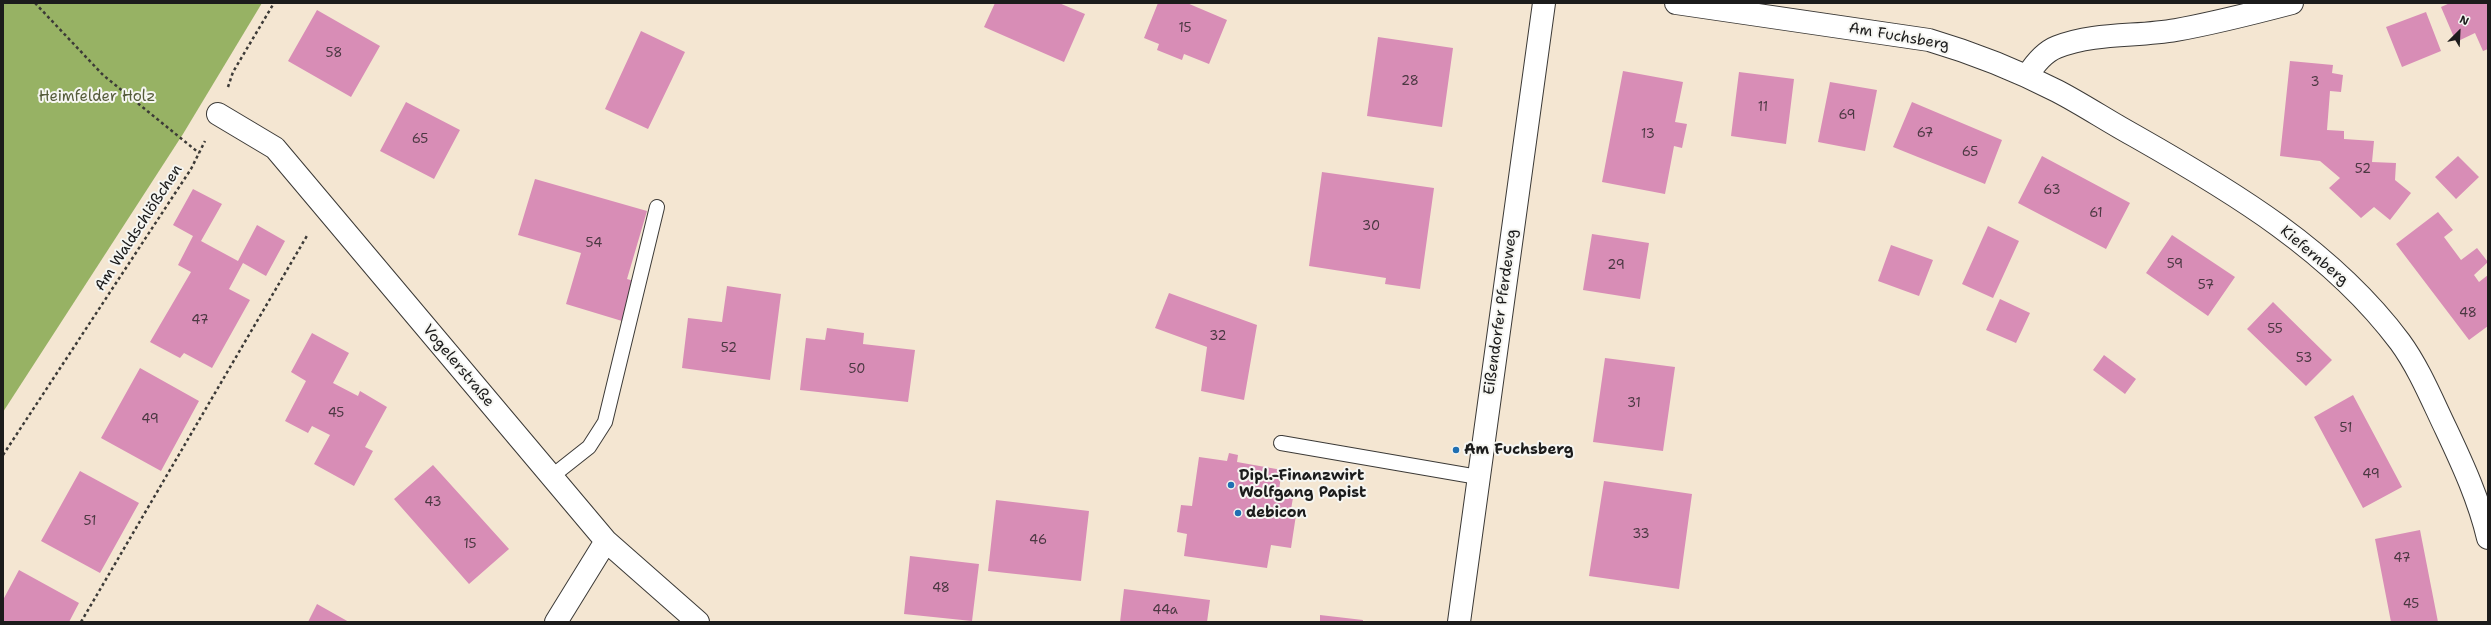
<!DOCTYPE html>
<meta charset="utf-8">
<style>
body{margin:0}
#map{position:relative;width:2491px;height:625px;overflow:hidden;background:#f4e6d2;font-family:"Shantell Sans",sans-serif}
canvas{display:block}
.frame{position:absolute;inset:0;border:4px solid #1c1c1c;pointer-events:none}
.north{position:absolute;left:2439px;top:12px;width:40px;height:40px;-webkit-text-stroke:3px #f6f6f2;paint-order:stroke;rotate:24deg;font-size:11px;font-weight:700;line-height:16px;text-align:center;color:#1c1c1c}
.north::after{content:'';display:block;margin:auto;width:14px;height:18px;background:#1c1c1c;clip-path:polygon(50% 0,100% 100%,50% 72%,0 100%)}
</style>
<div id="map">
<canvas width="2491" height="625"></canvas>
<div class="frame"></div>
<div class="north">N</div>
</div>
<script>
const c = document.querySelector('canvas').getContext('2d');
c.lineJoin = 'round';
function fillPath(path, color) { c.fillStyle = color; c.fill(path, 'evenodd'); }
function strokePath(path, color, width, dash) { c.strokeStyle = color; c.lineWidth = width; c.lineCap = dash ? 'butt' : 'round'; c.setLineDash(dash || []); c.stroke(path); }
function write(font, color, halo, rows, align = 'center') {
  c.font = font + ' "Shantell Sans",sans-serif'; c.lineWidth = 4; c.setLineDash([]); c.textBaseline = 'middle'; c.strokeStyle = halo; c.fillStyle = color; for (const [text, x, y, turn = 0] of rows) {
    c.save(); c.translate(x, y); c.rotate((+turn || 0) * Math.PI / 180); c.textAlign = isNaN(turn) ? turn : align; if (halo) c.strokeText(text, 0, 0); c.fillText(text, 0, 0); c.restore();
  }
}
const forest = new Path2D(`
 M 3,3 L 262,3 L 183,134 L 3,412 Z`);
const building = new Path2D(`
 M 995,3 L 1059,3 L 1085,14 L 1064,62 L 984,27 Z
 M 1158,3 L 1187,3 L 1227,20 L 1209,64 L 1184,54 L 1182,60 L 1157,50 L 1159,44 L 1144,38 Z
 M 2450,3 L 2488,3 L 2488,49 L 2483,51 L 2475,33 L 2456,42 L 2441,7 Z
 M 317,10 L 380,46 L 351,97 L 288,61 Z
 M 2426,12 L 2441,51 L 2402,67 L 2386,27 Z
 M 641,31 L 685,52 L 648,129 L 605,109 Z
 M 1378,37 L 1453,48 L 1442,127 L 1367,116 Z
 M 2290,61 L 2333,65 L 2332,73 L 2343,75 L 2341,92 L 2330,91 L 2327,130 L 2344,131 L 2344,139 L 2374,141 L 2372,162 L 2396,163 L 2395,180 L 2411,193 L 2390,220 L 2374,207 L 2361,218 L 2329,188 L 2340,178 L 2320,161 L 2280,156 Z
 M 1623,71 L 1683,82 L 1675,122 L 1687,124 L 1682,148 L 1674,146 L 1665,194 L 1602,182 Z
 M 1739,72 L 1794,79 L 1786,144 L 1731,136 Z
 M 1830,82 L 1877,90 L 1865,151 L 1818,142 Z
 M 406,102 L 460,130 L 434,179 L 380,151 Z
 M 1912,102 L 2002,140 L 1985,184 L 1893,147 Z
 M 2042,156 L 2130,203 L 2106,249 L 2018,203 Z
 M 2458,156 L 2479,177 L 2456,199 L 2435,177 Z
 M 1322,172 L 1434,188 L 1420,289 L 1385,284 L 1386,278 L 1309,266 Z
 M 535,179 L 647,211 L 627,279 L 634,281 L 622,321 L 566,304 L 581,253 L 518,235 Z
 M 193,189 L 222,204 L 201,241 L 238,261 L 257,225 L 285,241 L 266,276 L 243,263 L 229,289 L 250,300 L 212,368 L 184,353 L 180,358 L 150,342 L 191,272 L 178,265 L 193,236 L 173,225 Z
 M 2438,212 L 2453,230 L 2444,237 L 2461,260 L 2477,248 L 2488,262 L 2474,275 L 2479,282 L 2488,275 L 2488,326 L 2469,340 L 2396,244 Z
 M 1988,226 L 2019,241 L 1993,298 L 1962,284 Z
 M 1592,234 L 1649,243 L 1640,299 L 1583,290 Z
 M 2172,235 L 2235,277 L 2208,316 L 2146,273 Z
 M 1891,245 L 1933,260 L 1919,296 L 1878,281 Z
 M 727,286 L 781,294 L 770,380 L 682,368 L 688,318 L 722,322 Z
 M 1169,293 L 1257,325 L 1244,400 L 1201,391 L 1207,347 L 1155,328 Z
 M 2000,299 L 2030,313 L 2016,343 L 1986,330 Z
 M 2273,302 L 2332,360 L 2306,386 L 2247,329 Z
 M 827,328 L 864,333 L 863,344 L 915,350 L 908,402 L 800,390 L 806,338 L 825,340 Z
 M 312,333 L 349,353 L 333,383 L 358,396 L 360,391 L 387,407 L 365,447 L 373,451 L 354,486 L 314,464 L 330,435 L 312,426 L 308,433 L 285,421 L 306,381 L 291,372 Z
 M 2104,355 L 2136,379 L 2125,394 L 2093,370 Z
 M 1605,358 L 1675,367 L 1663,451 L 1593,442 Z
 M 140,368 L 199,401 L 161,471 L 101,438 Z
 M 2353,395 L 2402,487 L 2363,508 L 2314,417 Z
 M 1229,453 L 1238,455 L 1237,462 L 1282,470 L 1279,490 L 1294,492 L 1290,515 L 1296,515 L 1291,548 L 1271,545 L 1267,568 L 1184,556 L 1187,534 L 1177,532 L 1181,505 L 1192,506 L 1199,457 L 1227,461 Z
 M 433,465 L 509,549 L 469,584 L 394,499 Z
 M 80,471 L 139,503 L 100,573 L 41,541 Z
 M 1604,481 L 1692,494 L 1679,589 L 1589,576 Z
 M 996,500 L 1089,511 L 1081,581 L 988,571 Z
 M 2420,530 L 2438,622 L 2391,622 L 2375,539 Z
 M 910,556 L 979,564 L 972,621 L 904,614 Z
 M 19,570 L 79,603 L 69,622 L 3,622 L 3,600 Z
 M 1124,589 L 1210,600 L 1207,622 L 1120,622 Z
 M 317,604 L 349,622 L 308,622 Z
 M 1320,615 L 1363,620 L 1363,622 L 1320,622 Z`);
const path = new Path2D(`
 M 35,3 L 103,75 L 199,153
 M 228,87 L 233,72 L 274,3
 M 3,455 L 191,169 L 205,141
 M 81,622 L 308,234`);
const service = new Path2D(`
 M 1281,443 L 1478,477
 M 551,477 L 589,447 L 605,422 L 657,207`);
const minor = new Path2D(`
 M 1676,3 L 1929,40 C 1973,53 2016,70 2057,91 C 2084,105 2109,122 2135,136 C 2232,191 2332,251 2400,342 C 2419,368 2432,400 2446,429 C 2463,465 2479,500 2488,538
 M 2027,76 C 2034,65 2044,52 2057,47 C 2095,32 2137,37 2176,30 C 2215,23 2254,13 2292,3
 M 218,114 L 275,148 L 606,541 L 698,622
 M 556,622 L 606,541
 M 1459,622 L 1544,3`);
const markers = [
 [1456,450,4,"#1f6fb2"],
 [1231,485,4,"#1f6fb2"],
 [1238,513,4,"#1f6fb2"]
];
const numberNames = [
 ["15",1185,29],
 ["58",334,54],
 ["28",1410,82],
 ["3",2315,83],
 ["11",1763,108],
 ["69",1847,116],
 ["67",1925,134],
 ["13",1648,135],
 ["65",420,140],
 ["65",1970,153],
 ["52",2363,170],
 ["63",2052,191],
 ["61",2096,214],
 ["30",1371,227],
 ["54",594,244],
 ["59",2175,265],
 ["29",1616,266],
 ["57",2206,286],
 ["48",2468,314],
 ["47",200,321],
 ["55",2275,330],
 ["32",1218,337],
 ["52",729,349],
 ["53",2304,359],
 ["50",857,370],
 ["31",1634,404],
 ["45",336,414],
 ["49",150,420],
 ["51",2346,429],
 ["49",2371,475],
 ["43",433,503],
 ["51",90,522],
 ["33",1641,535],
 ["46",1038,541],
 ["15",470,545],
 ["47",2402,559],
 ["48",941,589],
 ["45",2411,605],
 ["44a",1165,611]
];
const streetNames = [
 ["Am Fuchsberg",1899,37,10],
 ["Am Waldschlößchen",139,228,-57],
 ["Kiefernberg",2314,256,40],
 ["Eißendorfer Pferdeweg",1501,312,-82],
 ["Vogelerstraße",458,366,50]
];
const parkNames = [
 ["Heimfelder Holz",97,97]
];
const poiNames = [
 ["Am Fuchsberg",1464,450],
 ["Dipl.-Finanzwirt",1239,476],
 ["Wolfgang Papist",1239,493],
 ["debicon",1246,513]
];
fillPath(forest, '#97b264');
fillPath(building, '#d88db6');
strokePath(service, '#3c3a37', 16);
strokePath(minor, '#3c3a37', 24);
strokePath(path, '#3c3a37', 2.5, [3, 3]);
strokePath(service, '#fff', 14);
strokePath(minor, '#fff', 22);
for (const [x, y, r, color] of markers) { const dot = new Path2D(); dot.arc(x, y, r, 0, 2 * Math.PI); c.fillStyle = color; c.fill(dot); strokePath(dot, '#f6f6f2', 1.5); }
write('13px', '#4b3842', null, numberNames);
write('15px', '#1c1c1c', '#f6f6f2', streetNames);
write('15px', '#555b3a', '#f6f6f2', parkNames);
write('bold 15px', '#1c1c1c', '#f6f6f2', poiNames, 'left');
</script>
